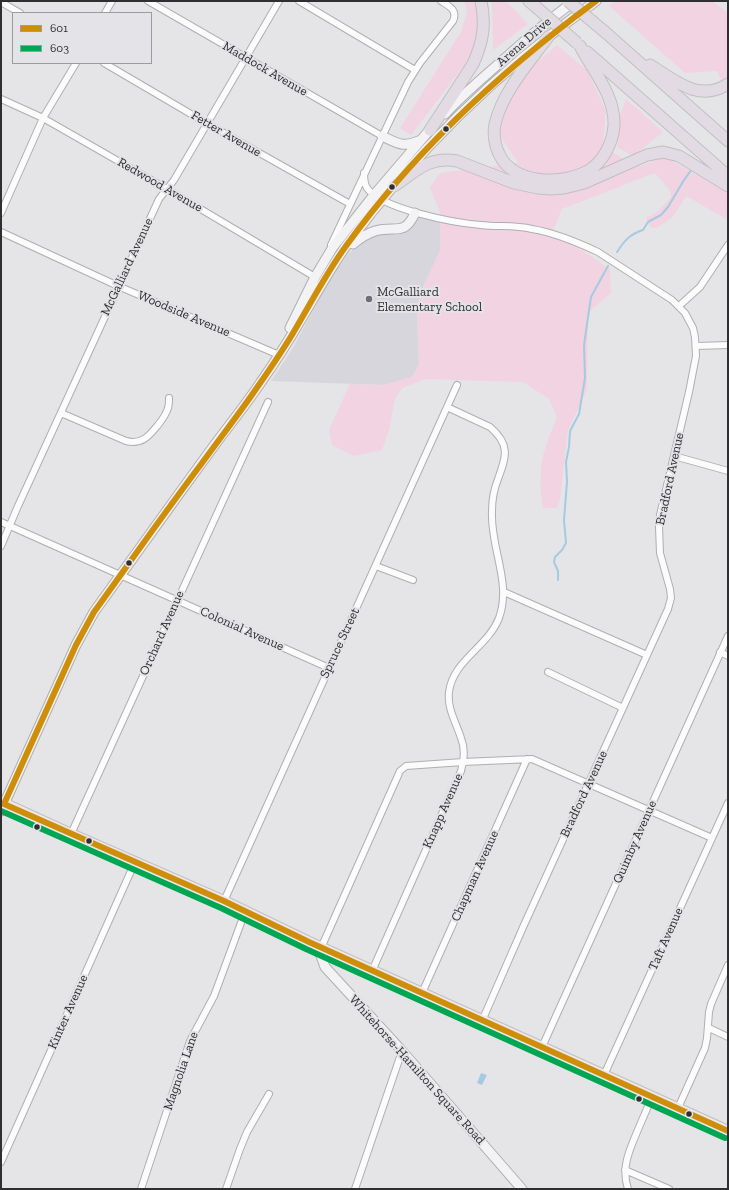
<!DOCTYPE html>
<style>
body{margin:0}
#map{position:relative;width:729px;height:1190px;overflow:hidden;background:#e5e5e7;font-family:"Zilla Slab",serif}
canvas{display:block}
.frame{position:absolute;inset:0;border:2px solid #2f2f31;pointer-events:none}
.legend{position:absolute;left:12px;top:12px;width:140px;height:52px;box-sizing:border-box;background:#e4e4e8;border:1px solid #9c9c9f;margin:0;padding:5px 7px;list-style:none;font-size:12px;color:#2f2f31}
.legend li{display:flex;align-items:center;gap:8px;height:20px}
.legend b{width:20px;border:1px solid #9c9c9f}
</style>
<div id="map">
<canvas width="729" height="1190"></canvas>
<div class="frame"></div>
<ul class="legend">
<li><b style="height:5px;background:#cf8e0a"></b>601</li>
<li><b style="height:5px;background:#00a651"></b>603</li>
</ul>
</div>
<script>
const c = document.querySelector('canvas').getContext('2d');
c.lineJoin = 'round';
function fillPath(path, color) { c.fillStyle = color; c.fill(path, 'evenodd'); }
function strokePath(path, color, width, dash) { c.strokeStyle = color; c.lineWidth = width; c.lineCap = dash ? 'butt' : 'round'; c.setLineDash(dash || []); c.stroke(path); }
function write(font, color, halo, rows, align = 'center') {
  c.font = font + ' "Zilla Slab",serif'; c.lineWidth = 4; c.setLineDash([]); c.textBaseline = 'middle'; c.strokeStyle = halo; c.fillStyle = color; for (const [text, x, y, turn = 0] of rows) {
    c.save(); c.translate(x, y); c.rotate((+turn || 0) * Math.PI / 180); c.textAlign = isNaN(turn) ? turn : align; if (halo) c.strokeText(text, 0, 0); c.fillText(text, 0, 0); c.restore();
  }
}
const built = new Path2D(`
 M 419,217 L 440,222 L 440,251 L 424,285 L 417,309 L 419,365 L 412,377 L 384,385 L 271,381 L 293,348 L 330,278 L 349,253 L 366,238 Z`);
const green = new Path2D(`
 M 464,1 L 474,1 L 478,13 L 478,31 L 470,58 L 411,135 L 400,128 L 461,32 L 467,12 Z
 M 492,1 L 506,1 L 528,24 L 493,50 Z
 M 616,1 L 712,1 L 728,13 L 728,95 L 717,71 L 685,73 L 609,6 Z
 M 557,45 L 587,70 L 606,111 L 603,146 L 637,167 L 665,157 L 728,193 L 728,220 L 686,196 L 672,218 L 656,228 L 650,227 L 646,218 L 657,212 L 671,197 L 670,191 L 656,174 L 652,174 L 562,209 L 553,231 L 610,269 L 611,293 L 588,313 L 587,390 L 568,430 L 560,500 L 557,508 L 543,508 C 540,491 539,466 545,449 C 548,438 553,428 557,417 L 549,399 L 523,382 L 425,379 L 402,388 L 395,399 L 389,430 L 382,450 L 354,456 L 332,445 L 329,430 L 350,384 L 384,385 L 412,377 L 419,365 L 417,309 L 424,285 L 440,250 L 440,212 L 430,187 L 440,173 L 518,163 L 499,134 L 511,94 L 532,67 Z
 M 626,99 L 663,132 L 633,156 L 617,147 L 619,118 Z`);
const water = new Path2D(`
 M 481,1073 L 487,1075 L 482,1085 L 477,1083 Z`);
const stream = new Path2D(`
 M 617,252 C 624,241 630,234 643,230 L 648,222 L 661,215 L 668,207 L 684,180 L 692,169
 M 558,580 L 558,571 L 554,562 L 555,557 L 562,550 L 566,543 L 564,520 L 567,482 L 566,462 L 569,447 L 570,431 L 579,414 L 585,378 L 584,345 L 591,297 L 608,266`);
const street = new Path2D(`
 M 148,1 L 382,136
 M 299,1 L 415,70
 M 1,2 L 20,13
 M 105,13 L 112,1
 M 104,63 L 208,124 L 350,204
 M 1,99 L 43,118 L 167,189 L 315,277
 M 364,173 C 364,178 364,183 367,188 C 381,209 455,223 481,225 C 498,227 515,225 532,229 C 556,233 577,242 598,252 L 672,300 L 685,313 L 693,328 L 695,337 L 696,356 L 689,392 L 660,515 L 659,527 L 660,553 L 670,589 L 671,598 L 668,609 L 524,925 L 482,1021
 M 1,213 L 43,118 L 76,63
 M 1,232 L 118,286 L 279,355
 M 331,245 L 408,82 L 420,63 L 453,21 C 458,10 449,6 441,1
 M 679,306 L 700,287 L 728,245
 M 696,346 L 728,345
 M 61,413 L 126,441 C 142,445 149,436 158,425 C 162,420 166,415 168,408 C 169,405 169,401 169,398
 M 674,456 L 728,471
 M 1,522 L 329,668
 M 1,546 L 18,506 L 159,199 L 174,180 L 279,1
 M 376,566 L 413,580
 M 504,592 L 647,655
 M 720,652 L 728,656
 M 548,672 L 623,708
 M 71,834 L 268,402
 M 224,901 L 457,385
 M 321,948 L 400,771 L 406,766 L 463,762 L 532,759 L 712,838
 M 372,971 L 461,771 C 464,761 465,748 461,738 C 456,722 447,709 449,692 C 453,660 488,647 499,618 C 512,582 490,548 492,511 C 492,500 494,489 498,479 C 506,457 511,445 490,427 L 447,407
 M 422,993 L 527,759
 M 709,1028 L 728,1037
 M 542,1047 L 728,636
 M 604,1075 L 728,803
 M 678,1108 L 705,1048 L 707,1038 L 709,1012 L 711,1004 L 728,965
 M 1,1162 L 135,862
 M 625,1170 L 669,1189
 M 141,1189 L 190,1041 L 214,996 L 245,912
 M 226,1189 L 240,1149 L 247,1132 L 269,1094
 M 355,1189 L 402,1051
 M 628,1189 C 621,1168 629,1151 637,1132 C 642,1120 647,1109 652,1097`);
const secondary = new Path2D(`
 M 445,114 C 463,94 484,77 504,59 C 527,39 550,18 575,1
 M 382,136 C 399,144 402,148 421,140
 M 353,244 C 360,238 366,234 375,231 C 396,225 404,237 415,213
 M 290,328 L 315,277 L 333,247 L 374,195 L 433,126
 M 1,811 L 76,645 L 94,612 C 135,555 175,499 216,443 C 231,423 247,403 261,382 C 275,362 288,342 300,321 C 315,296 329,270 346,246 C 416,150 499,70 596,1
 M 321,948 L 320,953 L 325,967 L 402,1051 L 522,1189`);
const primary = new Path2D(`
 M 1,802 L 71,834 L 224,901 L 309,942 L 728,1131`);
const highway = new Path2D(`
 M 529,1 L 536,7
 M 605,32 L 728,141
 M 548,37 C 528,64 503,91 495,124 C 493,134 495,145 499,154 C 514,185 561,185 588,171 C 603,162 613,143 614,125 C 615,95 593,71 580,46
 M 587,52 L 728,176
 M 650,65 C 674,80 699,103 728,84
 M 430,130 L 473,64 C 483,42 486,25 481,1
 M 394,186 C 416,171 429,156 457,161 L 514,183 L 538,188 L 551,189 L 564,188 L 584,183 L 647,155 L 663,152 L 679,156 L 728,186`);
const highwayBridge = new Path2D(`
 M 568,1 L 605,32
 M 536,7 L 577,43`);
const bus1 = new Path2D(`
 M 596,1 C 501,71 415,150 346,246 C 327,272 312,301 296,328 C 284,349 270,369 256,389 C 239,414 220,438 202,463 C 165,512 130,562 94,612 L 76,645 L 4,804 L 224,901 L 309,942 L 728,1131`);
const bus2 = new Path2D(`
 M 1,811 L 221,908 L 306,949 L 725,1138`);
const markers = [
 [446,129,3.5,"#2f2f31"],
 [392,187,3.5,"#2f2f31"],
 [369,299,4,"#6f6f71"],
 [129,563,3.5,"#2f2f31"],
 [37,827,3.5,"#2f2f31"],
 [89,841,3.5,"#2f2f31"],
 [639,1099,3.5,"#2f2f31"],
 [689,1114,3.5,"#2f2f31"]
];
const streetNames = [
 ["Arena Drive",524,42,-41],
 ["Maddock Avenue",265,69,30],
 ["Fetter Avenue",226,134,30],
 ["Redwood Avenue",160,185,30],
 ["McGalliard Avenue",127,267,-65],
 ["Woodside Avenue",184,314,23],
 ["Bradford Avenue",670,479,-78],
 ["Colonial Avenue",242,629,24],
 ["Orchard Avenue",162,633,-66],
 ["Spruce Street",340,643,-65],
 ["Bradford Avenue",584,794,-65],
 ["Knapp Avenue",443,811,-66],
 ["Quimby Avenue",635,842,-66],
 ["Chapman Avenue",475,876,-66],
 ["Taft Avenue",666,939,-66],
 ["Kinter Avenue",68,1012,-66],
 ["Whitehorse-Hamilton Square Road",417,1070,48],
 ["Magnolia Lane",181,1071,-71]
];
const poiNames = [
 ["McGalliard",377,292],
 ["Elementary School",377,307]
];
fillPath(built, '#d7d6dd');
fillPath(green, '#f1d3e1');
fillPath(water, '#a6cae1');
strokePath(stream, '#a6cae1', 2);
strokePath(street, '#afafb1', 8);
strokePath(secondary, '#afafb1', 11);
strokePath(primary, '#c0c0c1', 12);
strokePath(highway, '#c0c0c1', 13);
strokePath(street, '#fbfbfb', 6);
strokePath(secondary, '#f3f2f4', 9);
strokePath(primary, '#ece8ed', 10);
strokePath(highway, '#e2dbe3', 11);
strokePath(highwayBridge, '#c0c0c1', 13, []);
strokePath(highwayBridge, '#e2dbe3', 11);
strokePath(bus1, '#cf8e0a', 6);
strokePath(bus2, '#00a651', 6);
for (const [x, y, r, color] of markers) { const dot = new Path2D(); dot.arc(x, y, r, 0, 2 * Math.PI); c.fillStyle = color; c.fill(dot); strokePath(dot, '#e4e4e8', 1.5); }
write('13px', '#2f2f31', '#e4e4e8', streetNames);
write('13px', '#2f2f31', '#e4e4e8', poiNames, 'left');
</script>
